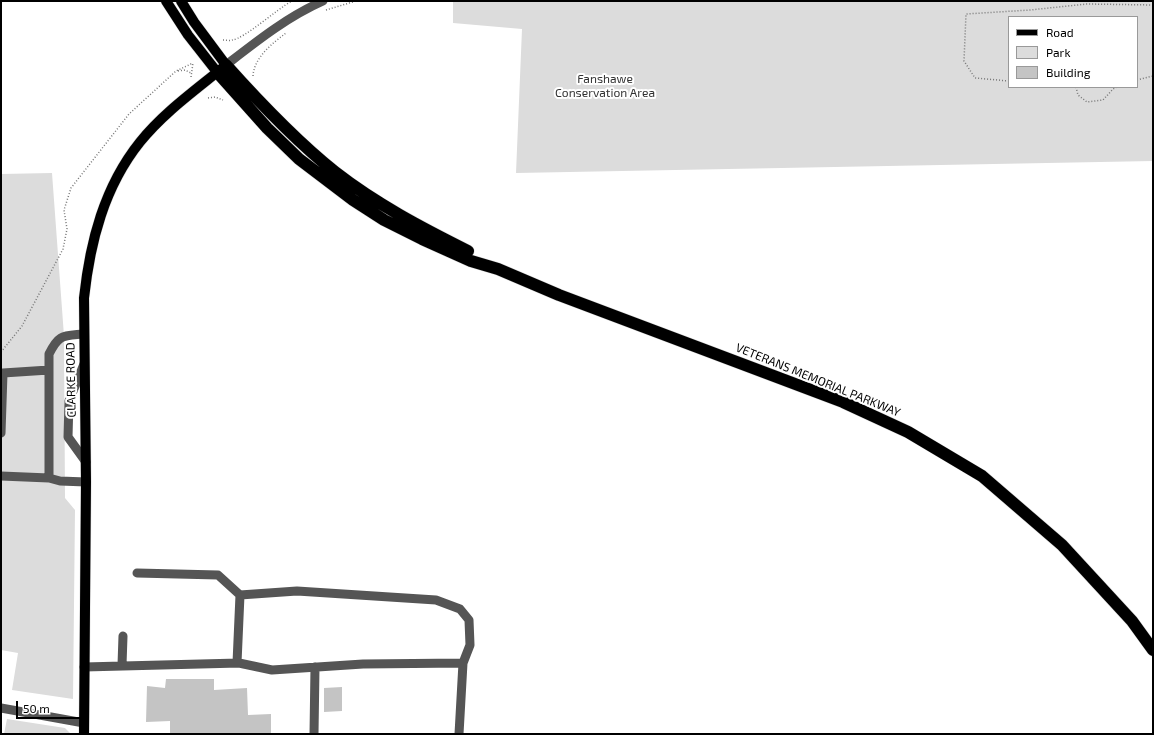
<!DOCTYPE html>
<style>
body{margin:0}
#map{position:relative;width:1154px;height:735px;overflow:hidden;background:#fff;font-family:"Exo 2",sans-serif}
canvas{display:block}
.frame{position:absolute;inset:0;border:2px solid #000;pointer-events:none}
.legend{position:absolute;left:1008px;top:16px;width:130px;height:72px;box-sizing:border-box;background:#fff;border:1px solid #999;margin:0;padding:5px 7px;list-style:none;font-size:12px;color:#000}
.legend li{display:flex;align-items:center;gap:8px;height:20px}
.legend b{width:20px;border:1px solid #999}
.scale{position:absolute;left:16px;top:701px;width:70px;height:18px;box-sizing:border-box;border:2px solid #000;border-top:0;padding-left:5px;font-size:12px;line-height:14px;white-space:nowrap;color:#000;-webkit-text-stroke:3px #fff;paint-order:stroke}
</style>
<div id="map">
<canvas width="1154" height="735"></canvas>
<div class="frame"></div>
<ul class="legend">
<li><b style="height:5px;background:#000"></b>Road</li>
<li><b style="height:11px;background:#dcdcdc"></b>Park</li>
<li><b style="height:11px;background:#c4c4c4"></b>Building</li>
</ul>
<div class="scale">50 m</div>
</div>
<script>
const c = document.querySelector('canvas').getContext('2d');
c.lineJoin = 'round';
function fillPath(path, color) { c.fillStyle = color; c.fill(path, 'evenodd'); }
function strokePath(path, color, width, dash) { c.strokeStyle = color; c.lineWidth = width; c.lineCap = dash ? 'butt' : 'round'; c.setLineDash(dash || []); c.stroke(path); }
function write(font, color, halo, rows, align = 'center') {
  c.font = font + ' "Exo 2",sans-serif'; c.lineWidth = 4; c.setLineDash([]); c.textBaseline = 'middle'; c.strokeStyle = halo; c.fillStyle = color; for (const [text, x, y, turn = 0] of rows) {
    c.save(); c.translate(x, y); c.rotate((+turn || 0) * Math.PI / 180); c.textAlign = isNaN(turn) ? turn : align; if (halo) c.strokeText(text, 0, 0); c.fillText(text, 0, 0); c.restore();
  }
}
const green = new Path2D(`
 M 453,1 L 1153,1 L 1153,161 L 516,173 L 522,29 L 453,23 ZM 1009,17 L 1137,17 L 1137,87 L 1009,87 Z
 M 52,173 L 64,336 L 65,498 L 75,510 L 73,699 L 12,690 L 18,653 L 1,650 L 1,174 Z
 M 7,719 L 65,728 L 71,734 L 4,734 Z`);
const building = new Path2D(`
 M 166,679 L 214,679 L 214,690 L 247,688 L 248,715 L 271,714 L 271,734 L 170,734 L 170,721 L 146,722 L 147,686 L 165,688 Z
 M 342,687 L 342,711 L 324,712 L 324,688 Z`);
const path = new Path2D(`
 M 326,10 L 356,1
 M 223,40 C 226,40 229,41 232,40 C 244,39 277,9 292,1
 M 178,71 L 185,70 L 191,73
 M 253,76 C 254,57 273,43 286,33
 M 191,77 L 193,63
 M 1137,80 L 1153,76
 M 1009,81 L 975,78 L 964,61 L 966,14 L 1030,10 L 1087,4 L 1153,5
 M 1076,87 L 1078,95 L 1087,102 L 1103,100 L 1113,89 L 1117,87
 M 208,98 L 215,97 L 223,100
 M 1,352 L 22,326 L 63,249 L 67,229 L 64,210 L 71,188 L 129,114 L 176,71 L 193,63`);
const minor = new Path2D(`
 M 226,65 C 257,41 287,17 323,1
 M 83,334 C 63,336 59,334 49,354 L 49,478 L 60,481 L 86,482
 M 84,364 L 69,401 L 68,437 L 86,462
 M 1,433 L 3,373 L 49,370
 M 1,476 L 49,478
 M 137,573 L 218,575 L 240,595
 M 237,663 L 240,595 L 297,591 L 436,600 L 460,609 L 469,620 L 470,645 L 463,663
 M 122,665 L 123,636
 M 84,667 L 239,663 L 272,670 L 363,664 L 463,663 L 459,734
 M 1,708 L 84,723
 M 314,734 L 315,667`);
const major = new Path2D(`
 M 166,1 L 188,35 L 217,72
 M 84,734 L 86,482 L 84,298 C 90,242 104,187 140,142 C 164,112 197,89 226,65 L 194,22 L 181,1`);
const highway = new Path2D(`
 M 226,65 C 260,103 295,140 335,172 C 376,204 422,228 468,251
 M 217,72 L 267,128 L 299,159 L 353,200 L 384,220 L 422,239 L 471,261 L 498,269 L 559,295 L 843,402 L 908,432 L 982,476 L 1062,545 L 1132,621 L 1153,650`);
const parkNames = [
 ["Fanshawe",605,79],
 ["Conservation Area",605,93]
];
const streetNames = [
 ["CLARKE ROAD",71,380,-91],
 ["VETERANS MEMORIAL PARKWAY",818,380,22]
];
fillPath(green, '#dcdcdc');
fillPath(building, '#c4c4c4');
strokePath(major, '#dbdbdb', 11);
strokePath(highway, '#dbdbdb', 13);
strokePath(path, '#777', 1.5, [1, 2]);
strokePath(minor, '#555', 9);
strokePath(major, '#000', 10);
strokePath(highway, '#000', 12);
write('12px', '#333', '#fff', parkNames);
write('12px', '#000', '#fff', streetNames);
</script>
